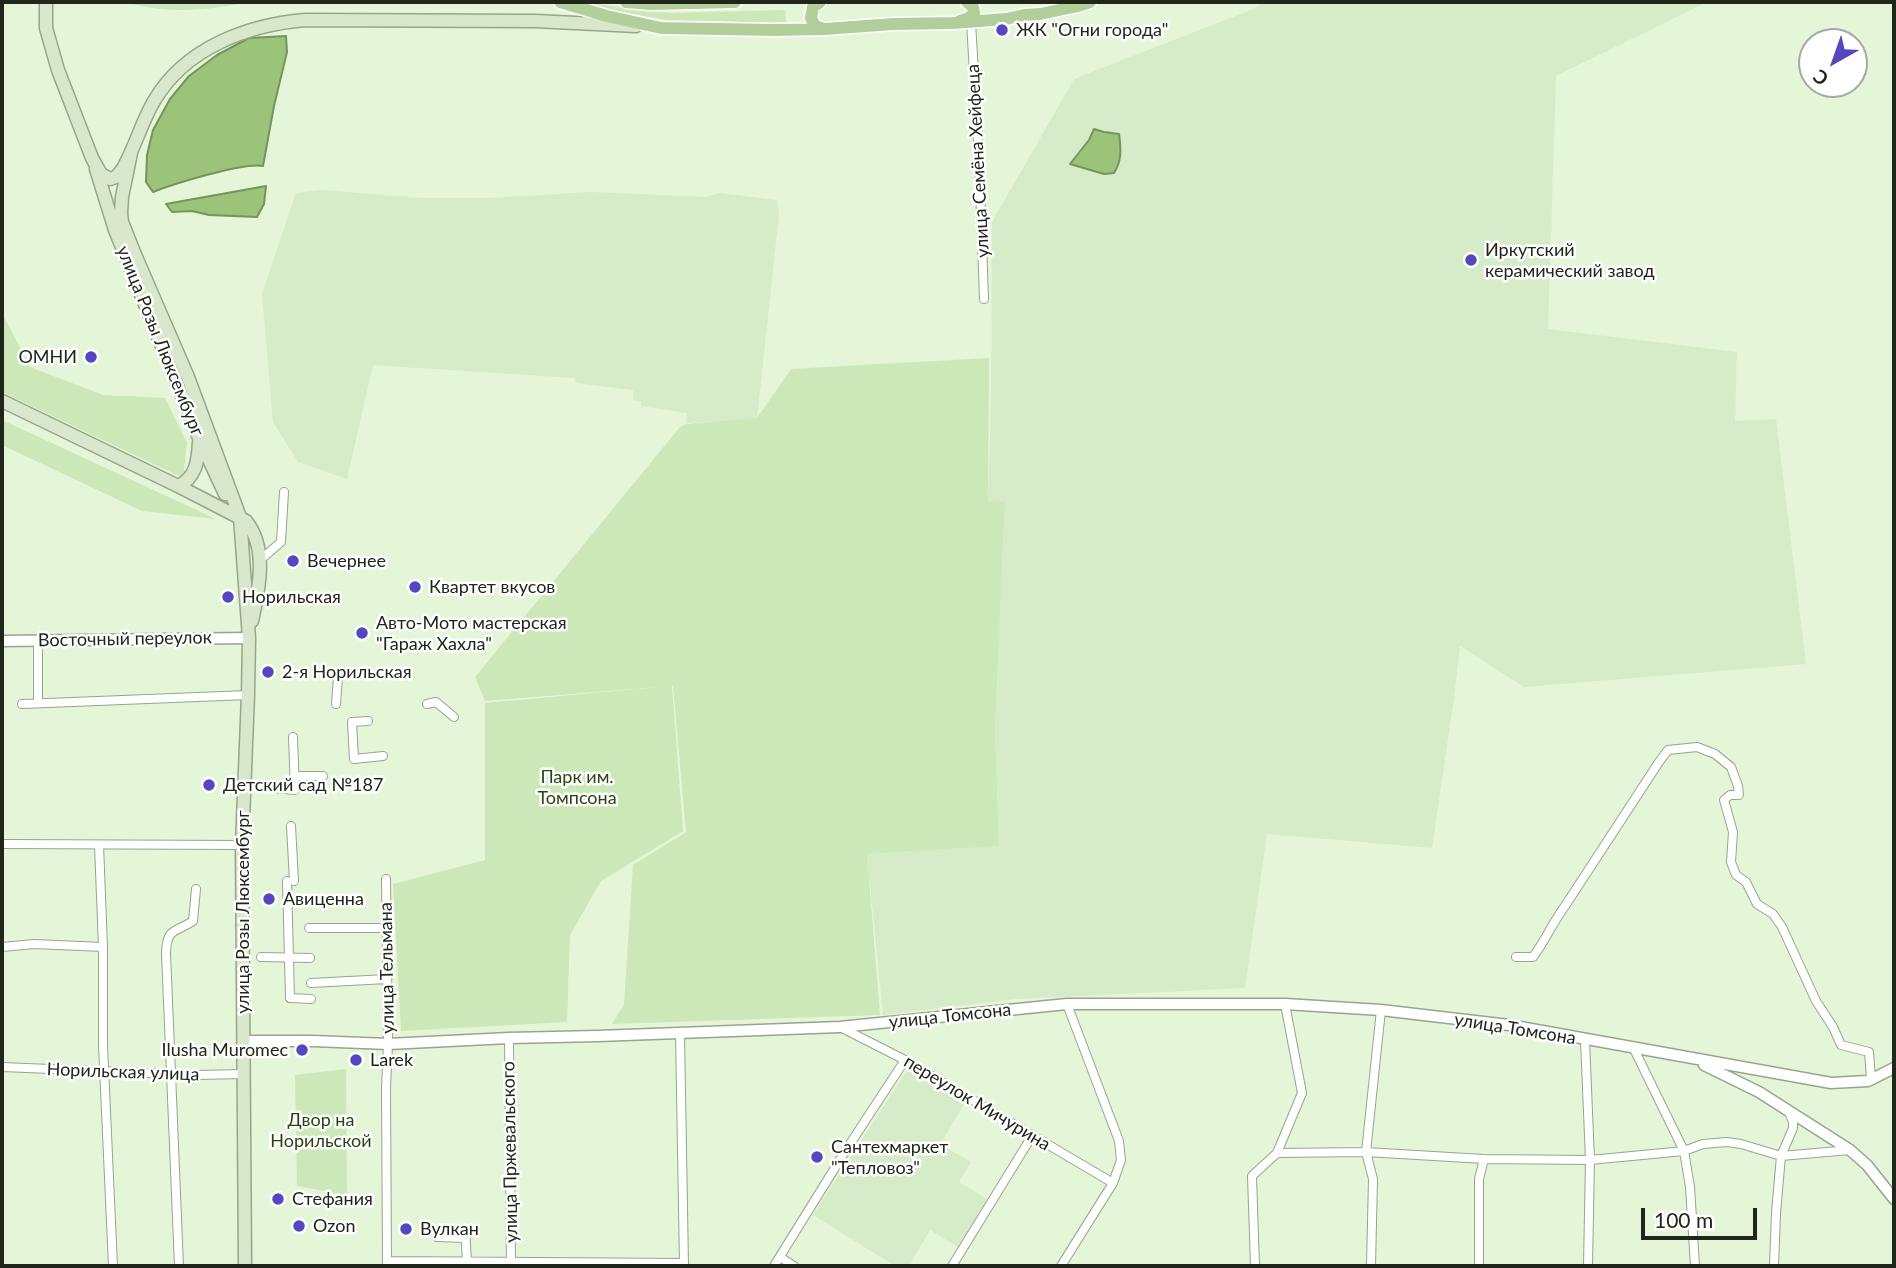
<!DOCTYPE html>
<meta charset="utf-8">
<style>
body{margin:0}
#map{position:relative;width:1896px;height:1268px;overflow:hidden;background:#e4f5d8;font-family:Lato,sans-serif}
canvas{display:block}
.frame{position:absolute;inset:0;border:4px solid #20261c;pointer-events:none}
.north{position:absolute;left:1798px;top:28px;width:70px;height:70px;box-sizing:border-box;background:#fff;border:2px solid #a6a8a4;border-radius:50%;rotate:220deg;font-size:19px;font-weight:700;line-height:28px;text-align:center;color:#20261c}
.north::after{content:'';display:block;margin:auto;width:24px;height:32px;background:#5447bf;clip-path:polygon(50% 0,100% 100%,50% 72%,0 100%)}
.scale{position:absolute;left:1641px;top:1208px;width:116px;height:32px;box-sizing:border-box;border:4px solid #20261c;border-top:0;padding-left:9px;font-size:21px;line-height:24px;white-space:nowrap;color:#20261c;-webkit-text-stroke:5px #fff;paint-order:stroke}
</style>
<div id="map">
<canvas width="1896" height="1268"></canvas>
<div class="frame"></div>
<div class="north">С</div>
<div class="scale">100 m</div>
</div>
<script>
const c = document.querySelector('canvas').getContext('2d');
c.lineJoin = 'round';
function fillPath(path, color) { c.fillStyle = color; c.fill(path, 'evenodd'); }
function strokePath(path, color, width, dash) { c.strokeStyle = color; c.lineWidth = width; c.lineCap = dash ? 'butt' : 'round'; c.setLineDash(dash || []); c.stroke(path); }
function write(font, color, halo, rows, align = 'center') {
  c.font = font + ' Lato,sans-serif'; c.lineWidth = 5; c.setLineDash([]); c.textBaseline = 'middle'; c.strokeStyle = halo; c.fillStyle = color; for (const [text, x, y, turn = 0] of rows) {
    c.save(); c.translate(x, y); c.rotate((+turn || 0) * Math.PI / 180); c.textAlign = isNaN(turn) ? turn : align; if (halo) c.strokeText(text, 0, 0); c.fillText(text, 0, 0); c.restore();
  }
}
const built = new Path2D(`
 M 1261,2 L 1707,2 L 1556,76 L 1548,329 L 1737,352 L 1735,421 L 1776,419 L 1806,664 L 1524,687 L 1460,646 L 1454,698 L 1432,848 L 1267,834 L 1245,988 L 1016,999 L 883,1015 L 867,854 L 999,846 L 995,728 L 1005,502 L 988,501 L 991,405 L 992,222 L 1074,79 L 1256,8 Z
 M 322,190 L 420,198 L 490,198 L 591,192 L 706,197 L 719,193 L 777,200 L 779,214 L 757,419 L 686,423 L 687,413 L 641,406 L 641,401 L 633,400 L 633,390 L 576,383 L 575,378 L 373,365 L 347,479 L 298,462 L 273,422 L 262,294 L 296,193 Z
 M 908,1069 L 965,1103 L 940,1144 L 971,1162 L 959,1182 L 989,1200 L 958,1247 L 930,1230 L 909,1266 L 895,1266 L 813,1215 Z`);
const green = new Path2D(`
 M 125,2 L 248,2 C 208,11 165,14 125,2 Z
 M 578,2 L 671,13 L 785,10 L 786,23 L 668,20 L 592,7 Z
 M 2,313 L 30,367 L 103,395 L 165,398 L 187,443 L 183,478 L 2,392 Z
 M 989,358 L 988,501 L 1005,501 L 995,728 L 999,846 L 867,854 L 880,1015 L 612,1024 L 624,1005 L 633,865 L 686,832 L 673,685 L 672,686 L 683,831 L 601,881 L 570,935 L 567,1022 L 401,1031 L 393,884 L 485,860 L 485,703 L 659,687 L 485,701 L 475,677 L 680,427 L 686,424 L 757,418 L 791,369 Z
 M 2,420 L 216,519 L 142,511 L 2,445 Z
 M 346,1069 L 347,1195 L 297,1186 L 295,1075 Z`);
const water = new Path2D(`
 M 286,36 L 287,52 L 274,106 L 263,166 C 244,162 173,184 153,192 L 146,182 L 147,155 L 153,130 L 170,99 L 189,76 L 217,55 L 249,38 Z
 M 1094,129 L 1104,132 L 1119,134 C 1121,148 1122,161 1114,173 L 1104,174 L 1070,164 L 1089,140 Z
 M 266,186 L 264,204 L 257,217 L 209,215 L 192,211 L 172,212 L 166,204 Z`);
const minor = new Path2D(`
 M 971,22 L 979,158 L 984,299
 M 259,561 L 281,542 L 284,492
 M 38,641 L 38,702
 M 22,704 L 248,695
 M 336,704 L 338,677
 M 427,704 L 436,702 L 454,717
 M 368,721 L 352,722 L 354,759 L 383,756
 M 294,776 L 323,776
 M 245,785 L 295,790 L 293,737
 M 291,826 L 294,881
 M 2,844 L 242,845
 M 99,845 L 103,947 L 103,1045 L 113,1266
 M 386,879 L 388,1044 L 386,1088 L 387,1266
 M 287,881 L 290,998 L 311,999
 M 309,928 L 386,928
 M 2,947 L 34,944 L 103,947
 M 261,957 L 310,958
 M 1516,957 L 1533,957 C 1545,941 1553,922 1565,906 L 1659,762 L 1668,750 L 1697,747 L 1715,754 L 1731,767 L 1738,786 L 1739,795 L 1730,795 L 1724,800 L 1733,832 L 1731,862 L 1736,875 L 1746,882 L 1757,904 L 1773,914 L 1782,927 L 1816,1001 L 1833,1027 L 1841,1045 L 1869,1052 L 1871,1079
 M 311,983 L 387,979
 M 840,1027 L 905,1060 L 1113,1183
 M 680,1033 L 684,1266
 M 509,1038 L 511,1266
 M 1585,1040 L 1590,1160 L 1588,1266
 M 1633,1047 L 1684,1151 L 1690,1187 L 1695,1266
 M 2,1067 L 196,1075 L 244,1074
 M 1277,1153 L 1366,1152 L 1484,1159 L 1590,1160 L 1684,1151 L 1703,1144 L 1727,1142 L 1741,1144 L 1781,1156 L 1850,1150
 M 465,1230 L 467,1261
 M 437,1237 L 466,1238
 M 780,1257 L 794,1266
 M 388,1261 L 684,1263
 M 179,1266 L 166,953 C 167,927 175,933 193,921 L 196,889
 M 774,1266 L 846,1150 L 905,1060
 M 952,1266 L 1032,1136
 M 1061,1266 L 1113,1183 L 1121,1160 L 1119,1141 L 1067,1004
 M 1255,1266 L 1252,1176 L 1277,1153 L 1302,1093 L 1285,1004
 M 1371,1266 L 1373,1179 L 1366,1152 L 1381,1010
 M 1479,1266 L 1479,1179 L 1484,1159
 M 1774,1266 L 1776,1213 L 1781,1156 L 1793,1128 L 1793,1122 L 1789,1112`);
const tertiary = new Path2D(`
 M 2,641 L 249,638
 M 243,1041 L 313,1041 L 388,1044 L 509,1038 L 598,1036 L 840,1027 L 1067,1004 L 1285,1004 L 1381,1010 L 1509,1025 L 1831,1083 L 1868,1081 L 1894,1068
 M 1704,1065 L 1759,1092 L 1850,1150 L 1867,1165 L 1894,1199`);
const secondary = new Path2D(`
 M 46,2 L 46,28 L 58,70 L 92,158 L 101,174 L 110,179 L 116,177 L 122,170 C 135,148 141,123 154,101 C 185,48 247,25 305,20 L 535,21 L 636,26
 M 131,153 L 122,197 L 121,213 L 122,222 L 136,257 L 188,377 L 240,517 L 249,638 L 248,695 L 242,845 L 245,1266
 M 96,169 L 115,230 L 199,438 L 225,494
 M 2,401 L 178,486 L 246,521 C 268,548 259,589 252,621
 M 178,486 C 196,478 198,461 199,442`);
const primary = new Path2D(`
 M 560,2 L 607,16 L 661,28 L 774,30 L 825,29 L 893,24 L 953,23 L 1006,19 L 1024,15 L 1040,14 L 1078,6 L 1090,2
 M 626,2 L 651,4 L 735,2
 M 820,2 L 813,7 L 811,18 L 815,26 L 824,29
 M 960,21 L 969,18 L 974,13 L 973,7 L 967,2`);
const markers = [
 [1002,30,7,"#5447bf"],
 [1471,260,7,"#5447bf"],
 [91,357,7,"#5447bf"],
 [293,561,7,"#5447bf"],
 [415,587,7,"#5447bf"],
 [228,597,7,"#5447bf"],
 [362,633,7,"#5447bf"],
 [268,672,7,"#5447bf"],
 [209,785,7,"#5447bf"],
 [269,899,7,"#5447bf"],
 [302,1050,7,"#5447bf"],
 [356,1060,7,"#5447bf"],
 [817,1157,7,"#5447bf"],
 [278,1199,7,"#5447bf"],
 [299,1226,7,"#5447bf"],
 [406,1229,7,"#5447bf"]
];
const poiNames = [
 ["ЖК \"Огни города\"",1016,30],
 ["Иркутский",1485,250],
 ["керамический завод",1485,271],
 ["ОМНИ",77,357,"right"],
 ["Вечернее",307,561],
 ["Квартет вкусов",429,587],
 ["Норильская",242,597],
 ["Авто-Мото мастерская",376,623],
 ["\"Гараж Хахла\"",376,644],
 ["2-я Норильская",282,672],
 ["Детский сад №187",223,785],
 ["Авиценна",283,899],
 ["Ilusha Muromec",288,1050,"right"],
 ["Larek",370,1060],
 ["Сантехмаркет",831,1147],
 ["\"Тепловоз\"",831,1168],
 ["Стефания",292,1199],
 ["Ozon",313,1226],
 ["Вулкан",420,1229]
];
const streetNames = [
 ["улица Семёна Хейфеца",978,161,-93],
 ["улица Розы Люксембург",160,341,68],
 ["Восточный переулок",125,639,-1],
 ["улица Розы Люксембург",243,912,-90],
 ["улица Тельмана",387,968,-91],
 ["улица Томсона",950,1016,-6],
 ["улица Томсона",1515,1029,9],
 ["Норильская улица",123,1072,2],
 ["переулок Мичурина",977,1103,31],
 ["улица Пржевальского",510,1152,-91]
];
const parkNames = [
 ["Парк им.",577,777],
 ["Томпсона",577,798],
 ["Двор на",321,1120],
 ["Норильской",321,1141]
];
fillPath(built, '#d6ebc8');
fillPath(green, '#cce7b8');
fillPath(water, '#9bc379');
strokePath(water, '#76945d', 2);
strokePath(minor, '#97a68b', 10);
strokePath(tertiary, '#97a68b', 13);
strokePath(secondary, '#97a68b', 15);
strokePath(primary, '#fff', 15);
strokePath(minor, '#fff', 8);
strokePath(tertiary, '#fff', 10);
strokePath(secondary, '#d9e7cc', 12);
strokePath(primary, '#b2ce9a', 12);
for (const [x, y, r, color] of markers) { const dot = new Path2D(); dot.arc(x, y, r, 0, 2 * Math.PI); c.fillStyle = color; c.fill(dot); strokePath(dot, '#fff', 2.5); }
write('18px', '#20261c', '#fff', poiNames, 'left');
write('18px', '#20261c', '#fff', streetNames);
write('18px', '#2a4410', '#fff', parkNames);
</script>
